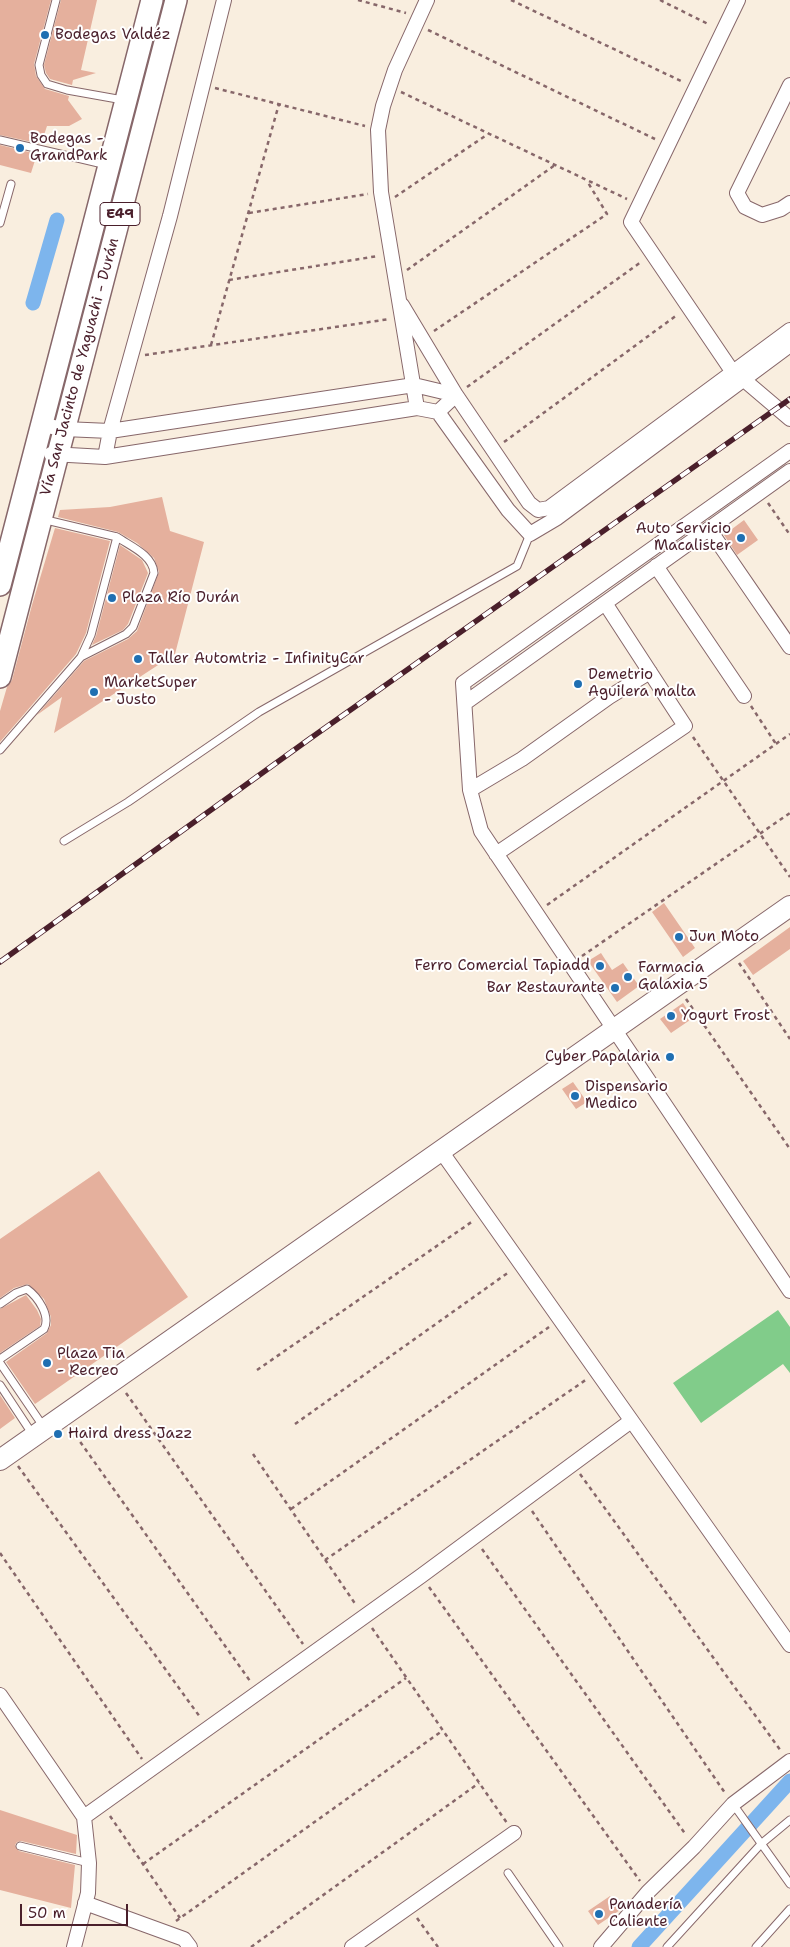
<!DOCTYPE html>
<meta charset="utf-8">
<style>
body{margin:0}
#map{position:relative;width:790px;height:1947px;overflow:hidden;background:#f9eedf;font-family:"Shantell Sans",sans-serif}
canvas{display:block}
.scale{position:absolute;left:20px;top:1904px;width:108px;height:22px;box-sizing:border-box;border:2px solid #4a1f2b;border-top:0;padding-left:6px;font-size:15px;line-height:18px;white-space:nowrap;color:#4a1f2b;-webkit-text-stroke:4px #fff;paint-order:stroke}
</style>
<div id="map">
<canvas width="790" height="1947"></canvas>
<div class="scale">50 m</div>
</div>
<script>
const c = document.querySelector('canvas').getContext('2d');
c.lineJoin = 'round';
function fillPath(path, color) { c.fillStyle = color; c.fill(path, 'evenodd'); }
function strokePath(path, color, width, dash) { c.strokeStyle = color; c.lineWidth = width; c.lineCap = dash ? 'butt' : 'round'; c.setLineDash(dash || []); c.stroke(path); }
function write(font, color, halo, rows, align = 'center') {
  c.font = font + ' "Shantell Sans",sans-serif'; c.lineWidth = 4; c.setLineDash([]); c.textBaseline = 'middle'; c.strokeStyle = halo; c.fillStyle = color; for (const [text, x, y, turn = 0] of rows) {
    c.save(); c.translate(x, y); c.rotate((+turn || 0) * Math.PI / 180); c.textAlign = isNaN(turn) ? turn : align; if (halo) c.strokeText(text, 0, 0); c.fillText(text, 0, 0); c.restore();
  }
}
const green = new Path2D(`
 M 778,1310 L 790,1327 L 790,1373 L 783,1364 L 701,1423 L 673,1383 Z`);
const canal = new Path2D(`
 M 33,303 L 57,220
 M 639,1947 L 790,1781`);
const building = new Path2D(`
 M 0,0 L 51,0 L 34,64 L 36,76 L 45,89 L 69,96 L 68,100 L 82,119 L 69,126 L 47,126 L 41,144 L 0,135 Z
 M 61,0 L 97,0 L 81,70 L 96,73 L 73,80 L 72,85 L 50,79 L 46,73 L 44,65 Z
 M 0,145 L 37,154 L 31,173 L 0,165 Z
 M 162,497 L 170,531 L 204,542 L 175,654 L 54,733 L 62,697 L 37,715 L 84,661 L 128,639 L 137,631 L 159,572 L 154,558 L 137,543 L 118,532 L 58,517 L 60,510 L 110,507 Z
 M 744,520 L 758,540 L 737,555 L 724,535 Z
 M 55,528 L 110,541 L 86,633 L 76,654 L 0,742 L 0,711 L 7,687 L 12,680 L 32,605 Z
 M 120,545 L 142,560 L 148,573 L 128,624 L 123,630 L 92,645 L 96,636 Z
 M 664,903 L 695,948 L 683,957 L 652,912 Z
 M 790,927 L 790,949 L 753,975 L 743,961 Z
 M 601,953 L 612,970 L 623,963 L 639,986 L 617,1002 L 588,961 Z
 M 683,1003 L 693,1018 L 671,1033 L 660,1019 Z
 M 573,1082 L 587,1102 L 576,1109 L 562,1089 Z
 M 99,1171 L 188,1297 L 35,1404 L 6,1362 L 47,1333 L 51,1325 L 51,1317 L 44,1299 L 28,1284 L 14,1288 L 0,1298 L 0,1239 Z
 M 26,1295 L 37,1310 L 41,1319 L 40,1326 L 0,1353 L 0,1309 Z
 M 0,1395 L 15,1418 L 0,1429 Z
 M 0,1810 L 77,1835 L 76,1854 L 21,1841 L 17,1842 L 15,1845 L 19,1851 L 75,1865 L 71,1908 L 0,1890 Z
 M 610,1896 L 620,1910 L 598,1925 L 588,1911 Z`);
const path = new Path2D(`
 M 358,0 L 406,13
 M 511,0 L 683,82
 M 660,0 L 710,25
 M 428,30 L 655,139
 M 215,88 L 365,126
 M 401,92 L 627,199
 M 395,197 L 488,134
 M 249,213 L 368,194
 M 407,270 L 555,165
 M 229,280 L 378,256
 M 434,331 L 607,214 L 587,181
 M 211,345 L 279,104
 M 145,355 L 390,319
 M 467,387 L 641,262
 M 504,442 L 677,315
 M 768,503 L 790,535
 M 751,706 L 776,744
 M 693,737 L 790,877
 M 547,905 L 790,734
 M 582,956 L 790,813
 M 739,963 L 790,1039
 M 686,999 L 790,1149
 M 257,1370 L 473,1221
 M 126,1393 L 303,1644
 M 295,1424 L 509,1272
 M 71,1429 L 250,1681
 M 253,1454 L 356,1605
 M 18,1466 L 200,1717
 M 580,1474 L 781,1751
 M 291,1509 L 549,1327
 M 532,1511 L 725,1793
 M 482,1549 L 686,1835
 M 0,1553 L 142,1759
 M 325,1560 L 587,1379
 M 429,1587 L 640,1881
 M 372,1628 L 507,1823
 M 110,1816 L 180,1918
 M 143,1864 L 406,1678
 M 417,1918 L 438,1947
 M 176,1921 L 442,1731
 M 251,1947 L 479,1783`);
const lane = new Path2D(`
 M 56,0 L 39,65 L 41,75 L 47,84 L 67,90 L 123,100
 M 0,140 L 107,165
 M 0,223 L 11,184
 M 81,657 L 126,634 L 133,627 L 154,573 C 153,555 130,546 117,537
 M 0,750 L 81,657 L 91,635 L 117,537 L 42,519
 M 64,841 L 128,802 L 259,712 L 517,566 L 530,534
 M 0,1304 L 16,1293 L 27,1289 C 38,1297 51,1316 44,1329 L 0,1359
 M 0,1363 L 43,1426
 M 0,1385 L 33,1435
 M 733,1804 L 790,1884
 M 20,1846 L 89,1863
 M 508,1873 L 559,1947
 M 667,1947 L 761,1844 L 790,1820
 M 756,1947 L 790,1909`);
const street = new Path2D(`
 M 738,0 L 631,222 L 732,371 L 743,379 L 790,419
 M 790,85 L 737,193 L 745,207 L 762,215 L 781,209 L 790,203
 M 402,305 L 456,395 L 438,412
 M 417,408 L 381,192 L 378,130 L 383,106 L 395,70 L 427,0
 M 42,425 L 64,429 L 110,431 L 414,385 L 456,395 L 529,503 L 538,510 L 549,508 L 790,330
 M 790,451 L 463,683 L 470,790 L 481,831 L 790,1291
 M 51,454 L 105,457 L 417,408 L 438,412 L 508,510 L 530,534 L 557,518 L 790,345
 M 105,457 L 110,431 L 170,216 L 224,0
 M 709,529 L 790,647
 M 656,566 L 744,696
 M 465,703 L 790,471
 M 470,790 L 522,759 L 609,697 L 650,672
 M 496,854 L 685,726 L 605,603
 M 441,1151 L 790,1645
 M 0,1695 L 84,1817 L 89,1863 L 88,1893 L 74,1947
 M 84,1817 L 421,1576 L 631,1421
 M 85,1903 L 184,1939 L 190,1947
 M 352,1947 L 514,1833
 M 601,1947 L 648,1892 L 694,1847 L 733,1804 L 790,1761`);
const secondary = new Path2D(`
 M 0,1460 L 790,906`);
const primary = new Path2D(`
 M 0,585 L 152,0
 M 0,677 L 176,0`);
const rail = new Path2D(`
 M 0,962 L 308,740 L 790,399`);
const markers = [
 [45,35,5,"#1f6fb2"],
 [20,148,5,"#1f6fb2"],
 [741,538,5,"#1f6fb2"],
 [112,598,5,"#1f6fb2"],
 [138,659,5,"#1f6fb2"],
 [578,684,5,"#1f6fb2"],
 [94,692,5,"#1f6fb2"],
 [679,937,5,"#1f6fb2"],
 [600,966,5,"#1f6fb2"],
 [628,977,5,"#1f6fb2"],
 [615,988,5,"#1f6fb2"],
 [671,1016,5,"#1f6fb2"],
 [670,1057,5,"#1f6fb2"],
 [575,1096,5,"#1f6fb2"],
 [47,1363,5,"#1f6fb2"],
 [58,1434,5,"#1f6fb2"],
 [599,1914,5,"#1f6fb2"]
];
const shields = [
 [120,214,40]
];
const shieldNames = [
 ["E49",120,214]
];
const poiNames = [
 ["Bodegas Valdéz",55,35],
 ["Bodegas -",30,139],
 ["GrandPark",30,156],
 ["Auto Servicio",731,529,"right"],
 ["Macalister",731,546,"right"],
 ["Plaza Río Durán",122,598],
 ["Taller Automtriz - InfinityCar",148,659],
 ["Demetrio",588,675],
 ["Aguilera malta",588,692],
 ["MarketSuper",104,683],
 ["- Justo",104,700],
 ["Jun Moto",689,937],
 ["Ferro Comercial Tapiadd",590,966,"right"],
 ["Farmacia",638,968],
 ["Galaxia 5",638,985],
 ["Bar Restaurante",605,988,"right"],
 ["Yogurt Frost",681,1016],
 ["Cyber Papalaria",660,1057,"right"],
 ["Dispensario",585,1087],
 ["Medico",585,1104],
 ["Plaza Tia",57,1354],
 ["- Recreo",57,1371],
 ["Haird dress Jazz",68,1434],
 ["Panadería",609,1905],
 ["Caliente",609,1922]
];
const streetNames = [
 ["Vía San Jacinto de Yaguachi - Durán",80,367,-75]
];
fillPath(green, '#81cc8a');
strokePath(canal, '#7db5ed', 15);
fillPath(building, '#e5b09d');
strokePath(lane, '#87676a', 9);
strokePath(street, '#87676a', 16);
strokePath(secondary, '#87676a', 22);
strokePath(primary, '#87676a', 24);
strokePath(path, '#87676a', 2.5, [4, 4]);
strokePath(lane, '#fff', 7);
strokePath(street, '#fff', 14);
strokePath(secondary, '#fff', 20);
strokePath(primary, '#fff', 21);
strokePath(rail, '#4a1f2b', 5.5);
strokePath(rail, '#fff', 4, [11]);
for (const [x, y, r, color] of markers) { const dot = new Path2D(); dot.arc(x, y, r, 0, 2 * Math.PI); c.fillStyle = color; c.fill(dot); strokePath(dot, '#fff', 2); }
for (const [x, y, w] of shields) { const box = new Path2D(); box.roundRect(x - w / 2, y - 11.5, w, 23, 4); c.fillStyle = '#fff'; c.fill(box); strokePath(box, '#4a1f2b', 1); }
write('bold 14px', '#4a1f2b', null, shieldNames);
write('15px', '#4a1f2b', '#fff', poiNames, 'left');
write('15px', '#4a1f2b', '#fff', streetNames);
</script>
